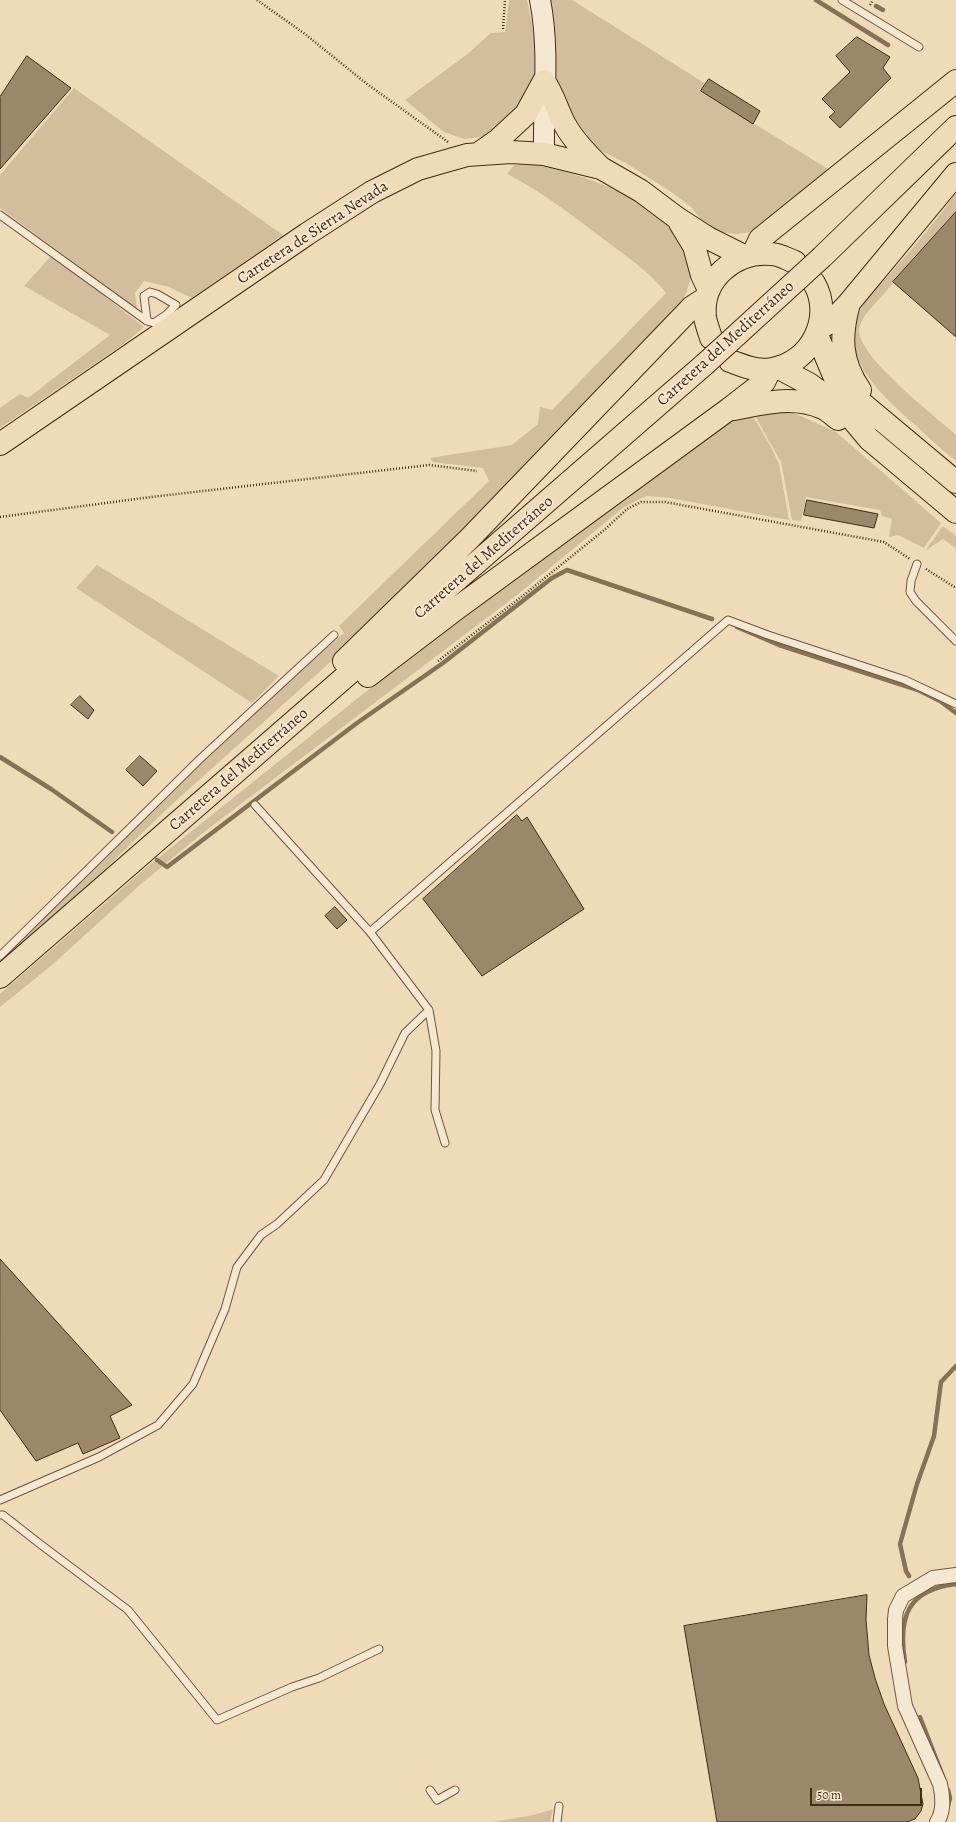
<!DOCTYPE html>
<meta charset="utf-8">
<style>
body{margin:0}
#map{position:relative;width:956px;height:1822px;overflow:hidden;background:#f0dbb9;font-family:Alegreya,serif}
canvas{display:block}
.scale{position:absolute;left:810px;top:1788px;width:112px;height:18px;box-sizing:border-box;border:2px solid #432b16;border-top:0;padding-left:5px;font-size:12px;line-height:14px;white-space:nowrap;color:#432b16;-webkit-text-stroke:3px #f5e8d2;paint-order:stroke}
</style>
<div id="map">
<canvas width="956" height="1822"></canvas>
<div class="scale">50 m</div>
</div>
<script>
const c = document.querySelector('canvas').getContext('2d');
c.lineJoin = 'round';
function fillPath(path, color) { c.fillStyle = color; c.fill(path, 'evenodd'); }
function strokePath(path, color, width, dash) { c.strokeStyle = color; c.lineWidth = width; c.lineCap = dash ? 'butt' : 'round'; c.setLineDash(dash || []); c.stroke(path); }
function write(font, color, halo, rows, align = 'center') {
  c.font = font + ' Alegreya,serif'; c.lineWidth = 3.5; c.setLineDash([]); c.textBaseline = 'middle'; c.strokeStyle = halo; c.fillStyle = color; for (const [text, x, y, turn = 0] of rows) {
    c.save(); c.translate(x, y); c.rotate((+turn || 0) * Math.PI / 180); c.textAlign = isNaN(turn) ? turn : align; if (halo) c.strokeText(text, 0, 0); c.fillText(text, 0, 0); c.restore();
  }
}
const green = new Path2D(`
 M 509,0 L 527,0 L 537,48 L 537,69 L 531,91 L 502,129 L 482,137 L 464,139 L 444,132 L 405,100 L 465,56 L 491,33 L 505,32 Z
 M 551,0 L 572,0 L 706,84 L 701,91 L 828,169 L 775,214 L 751,232 L 737,234 L 720,232 L 704,223 L 691,207 L 670,191 L 624,162 L 601,151 L 585,140 L 577,129 L 556,82 L 555,47 L 550,4 Z
 M 74,88 L 283,235 L 192,298 L 169,287 L 144,281 L 135,293 L 137,309 L 0,208 L 0,175 Z
 M 514,165 C 520,165 528,164 535,165 C 584,173 673,205 687,257 C 688,261 691,267 691,272 C 691,283 685,296 680,306 L 533,461 L 336,657 L 169,807 L 102,872 L 0,962 L 255,711 L 316,656 L 344,633 L 339,626 L 489,481 L 483,468 L 433,462 L 430,458 L 512,445 L 538,424 L 540,407 L 552,410 L 666,293 C 650,272 627,257 606,241 C 574,217 543,192 507,174 Z
 M 956,193 L 956,212 L 865,315 C 863,320 858,327 859,332 C 864,362 932,413 956,435 L 956,461 C 941,449 927,436 913,423 C 884,397 834,354 860,310 C 869,294 883,282 895,268 C 917,244 937,219 956,193 Z
 M 52,255 L 144,327 L 125,343 L 0,428 L 0,408 L 20,394 L 28,398 L 110,335 L 24,286 Z
 M 778,412 L 794,413 L 836,432 L 941,523 L 924,548 L 898,535 L 889,537 L 892,519 L 882,516 L 880,510 L 806,497 L 801,521 L 792,520 L 781,462 L 754,414 Z
 M 751,413 L 771,447 L 779,464 L 789,520 L 670,498 L 647,496 L 639,499 L 623,508 L 517,595 L 204,832 L 141,884 L 52,965 L 0,1007 L 0,994 L 148,866 L 418,650 L 728,418 Z
 M 943,526 L 956,536 L 956,548 L 943,539 L 925,551 Z
 M 97,565 L 279,676 L 252,703 L 76,588 Z
 M 553,1809 L 550,1822 L 492,1822 L 534,1815 Z`);
const stream = new Path2D(`
 M 816,0 L 888,45
 M 876,6 L 883,10
 M 737,627 L 779,645 L 918,690 L 940,701 L 956,713
 M 0,757 L 51,789 L 112,832
 M 157,860 L 167,867 L 357,723 L 443,663 L 552,578 L 567,570 L 712,619
 M 909,1576 L 906,1571 L 900,1544 L 917,1484 L 934,1436 L 941,1382 L 956,1366
 M 905,1662 C 898,1617 907,1590 956,1584
 M 920,1717 L 944,1779
 M 948,1790 L 950,1798 L 948,1806`);
const building = new Path2D(`
 M 857,37 L 890,57 L 883,68 L 891,78 L 840,128 L 829,117 L 835,112 L 822,99 L 850,72 L 836,56 Z
 M 27,56 L 71,88 L 0,169 L 0,97 Z
 M 709,79 L 760,111 L 753,124 L 701,91 Z
 M 956,212 L 956,337 L 893,282 Z
 M 807,500 L 878,514 L 874,528 L 804,515 Z
 M 80,696 L 94,710 L 88,719 L 71,705 Z
 M 140,756 L 157,771 L 143,786 L 126,770 Z
 M 517,815 L 522,821 L 527,817 L 584,909 L 482,976 L 423,899 Z
 M 335,907 L 347,920 L 337,929 L 325,916 Z
 M 0,1259 L 132,1405 L 110,1416 L 120,1438 L 83,1454 L 78,1443 L 36,1461 L 0,1410 Z
 M 867,1595 L 866,1620 L 869,1655 L 875,1678 L 884,1704 L 918,1778 L 923,1804 L 921,1811 L 915,1819 L 907,1822 L 717,1822 L 684,1626 Z`);
const path = new Path2D(`
 M 257,0 L 305,34 L 367,84 L 448,142
 M 870,5 L 873,0
 M 503,29 L 505,0
 M 0,517 L 151,497 L 429,465 L 477,471
 M 926,569 L 956,588
 M 438,661 L 520,598 L 603,531 L 627,509 L 641,502 L 665,502 L 884,542 L 910,559`);
const lane = new Path2D(`
 M 842,0 L 919,47
 M 0,215 L 147,321 L 154,323 L 166,315 L 173,323
 M 147,321 L 144,296 L 150,292 L 157,294 L 176,305 L 166,315
 M 917,564 L 911,581 L 910,592 L 916,601 L 956,641
 M 255,805 L 370,932 L 429,1010 L 436,1051 L 435,1110 L 445,1143
 M 370,932 L 728,620 L 768,635 L 905,680 L 956,704
 M 0,956 L 201,758 L 334,635
 M 0,1500 L 99,1457 L 158,1425 L 193,1384 L 225,1309 L 237,1267 L 261,1235 L 277,1224 L 324,1180 L 380,1084 L 405,1033 L 429,1010
 M 0,1515 L 3,1515 L 40,1544 L 128,1610 L 217,1720 L 292,1687 L 319,1678 L 379,1649
 M 430,1790 L 437,1800 L 455,1790
 M 557,1822 L 559,1806`);
const street = new Path2D(`
 M 937,1822 C 944,1812 943,1796 940,1784 L 905,1706 L 895,1646 L 895,1619 L 896,1610 L 903,1596 L 933,1578 L 956,1575`);
const secondary = new Path2D(`
 M 540,0 C 550,51 543,103 544,154`);
const highway = new Path2D(`
 M 478,154 L 498,140 L 526,114 L 544,81 C 553,94 557,109 564,123 C 573,140 588,155 601,168
 M 680,223 L 694,246 L 702,275 L 709,290
 M 753,254 L 760,239 L 956,81
 M 822,257 L 956,127
 M 849,303 C 840,336 840,361 860,390
 M 819,329 L 832,321 L 849,303 L 956,174
 M 817,335 L 835,378 L 840,385 L 956,482
 M 711,338 C 709,331 706,324 705,317 C 701,279 735,251 771,254 C 779,254 787,259 795,262
 M 730,361 C 744,366 757,372 772,369 C 811,363 834,317 814,283
 M 779,368 L 809,384 L 831,400 L 854,421 L 869,439 L 956,512
 M 734,409 C 763,403 794,395 823,408 C 828,410 833,415 838,419
 M 0,444 L 307,234 L 372,192 L 418,169 L 467,155 L 511,152 L 544,154 L 601,168 L 641,191 L 677,218 L 708,238 L 744,256
 M 344,661 L 470,538 L 692,307 L 706,298
 M 368,676 L 456,609 L 729,409 L 764,382 L 770,370
 M 0,977 L 705,364`);
const highwayBridge = new Path2D(`
 M 705,364 L 822,257`);
const streetNames = [
 ["Carretera de Sierra Nevada",313,233,-33],
 ["Carretera del Mediterráneo",726,344,-42],
 ["Carretera del Mediterráneo",484,558,-41],
 ["Carretera del Mediterráneo",239,770,-41]
];
fillPath(green, '#d3bd9d');
strokePath(stream, '#877157', 4.5);
fillPath(building, '#9d876b');
strokePath(building, '#432b16', 1);
strokePath(lane, '#6e573f', 9);
strokePath(street, '#6e573f', 16);
strokePath(secondary, '#432b16', 22);
strokePath(highway, '#432b16', 24);
strokePath(path, '#432b16', 2.5, [1, 2]);
strokePath(lane, '#f5e8d2', 7);
strokePath(street, '#f5e8d2', 14);
strokePath(secondary, '#f5e8d2', 20);
strokePath(highway, '#f0dbb9', 22);
strokePath(highwayBridge, '#432b16', 24, []);
strokePath(highwayBridge, '#f0dbb9', 22);
write('16px', '#432b16', '#f5e8d2', streetNames);
</script>
